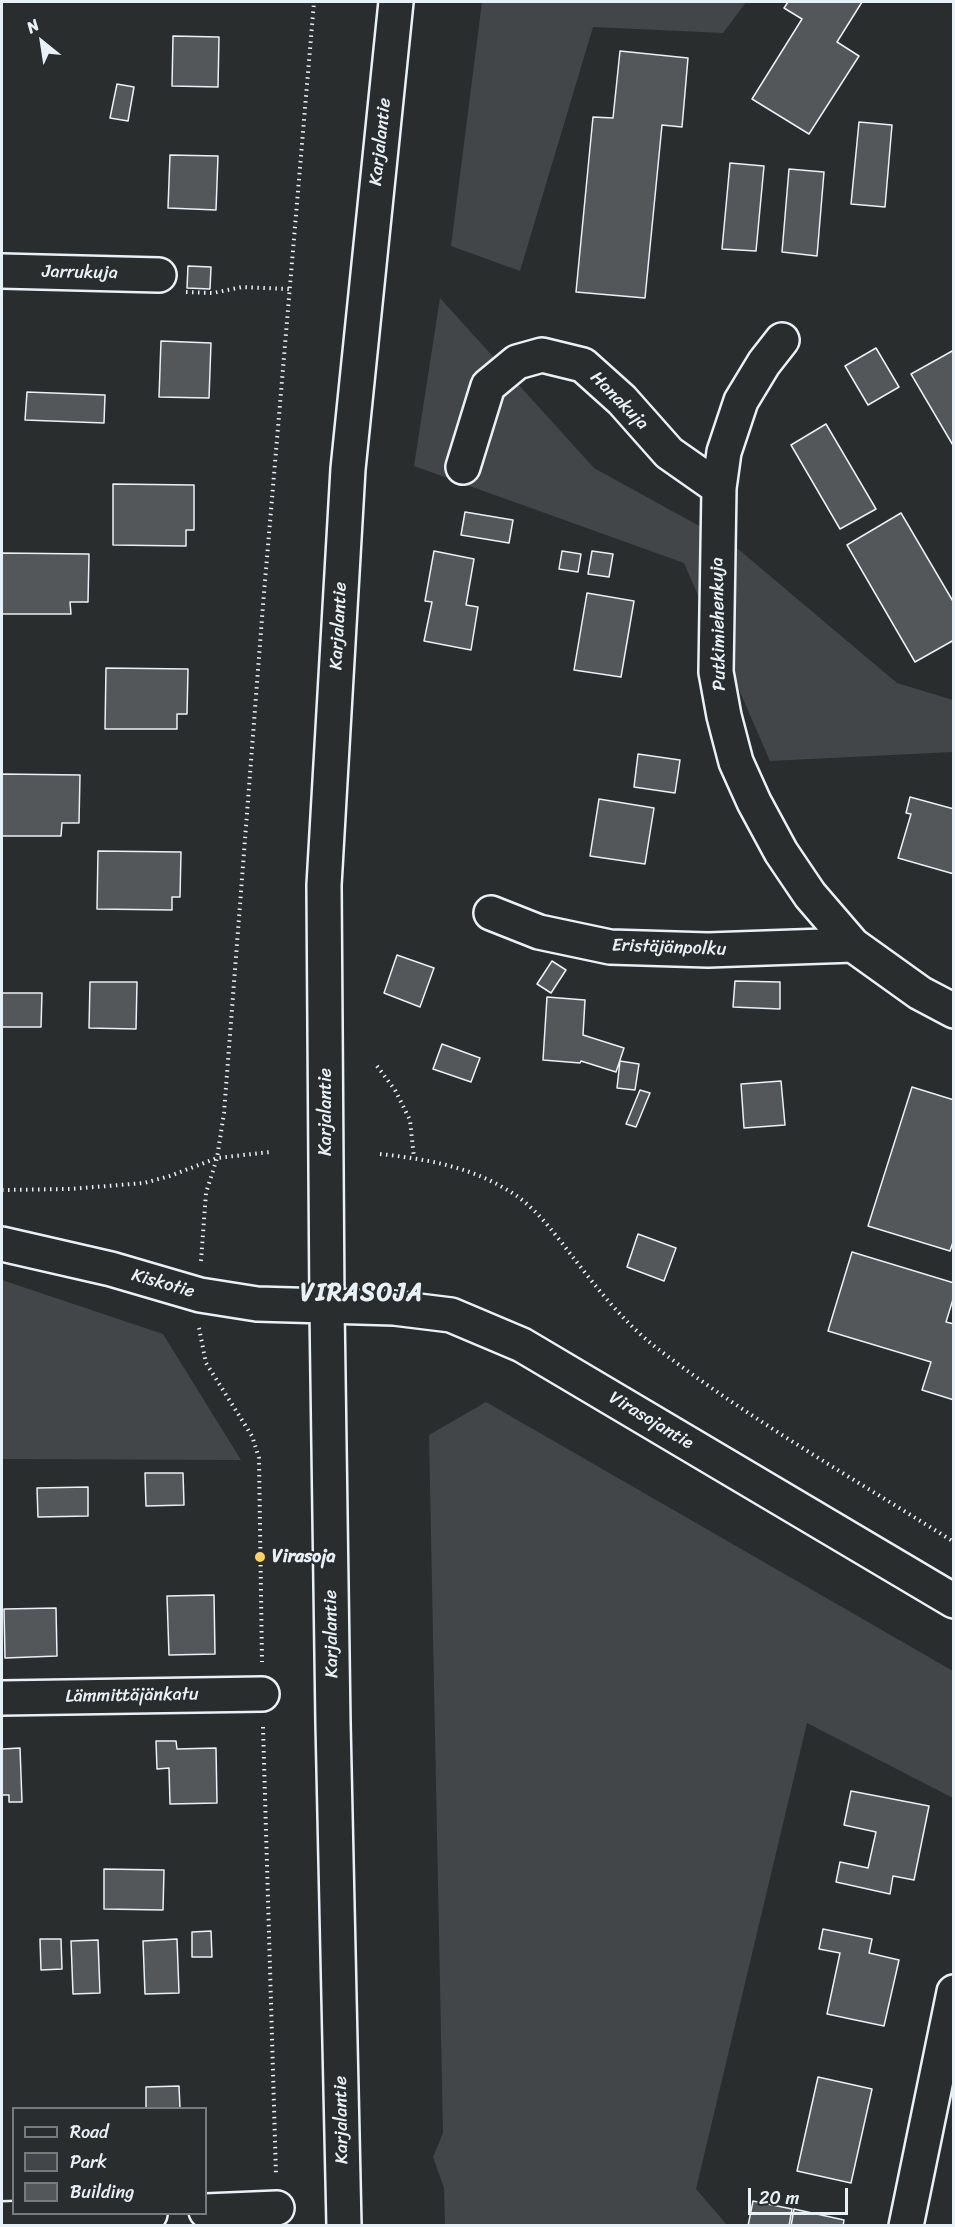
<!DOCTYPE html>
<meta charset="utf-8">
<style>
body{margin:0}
#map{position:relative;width:955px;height:2227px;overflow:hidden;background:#2a2d2e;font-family:Sriracha,sans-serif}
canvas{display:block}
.frame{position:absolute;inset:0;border:3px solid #e8f1f8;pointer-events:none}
.legend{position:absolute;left:12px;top:2107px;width:195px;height:108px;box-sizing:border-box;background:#2a2d2e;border:2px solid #767b7f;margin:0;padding:8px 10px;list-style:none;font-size:18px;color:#e8f1f8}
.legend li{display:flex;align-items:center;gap:12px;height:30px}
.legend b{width:30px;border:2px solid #767b7f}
.north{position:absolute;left:12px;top:12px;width:60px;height:60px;-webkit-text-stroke:4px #2a2d2e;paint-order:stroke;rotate:330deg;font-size:16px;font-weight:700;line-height:24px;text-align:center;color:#e8f1f8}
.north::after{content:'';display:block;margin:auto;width:21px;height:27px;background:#e8f1f8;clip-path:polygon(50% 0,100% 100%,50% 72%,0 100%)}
.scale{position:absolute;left:748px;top:2188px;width:100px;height:27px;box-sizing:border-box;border:3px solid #e8f1f8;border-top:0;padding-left:8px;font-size:18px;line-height:21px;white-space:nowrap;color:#e8f1f8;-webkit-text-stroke:4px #2a2d2e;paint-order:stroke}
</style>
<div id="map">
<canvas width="955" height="2227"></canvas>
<div class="frame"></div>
<ul class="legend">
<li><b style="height:8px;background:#2a2d2e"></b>Road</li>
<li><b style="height:16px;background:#424648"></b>Park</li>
<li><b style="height:16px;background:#535759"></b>Building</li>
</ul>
<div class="north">N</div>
<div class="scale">20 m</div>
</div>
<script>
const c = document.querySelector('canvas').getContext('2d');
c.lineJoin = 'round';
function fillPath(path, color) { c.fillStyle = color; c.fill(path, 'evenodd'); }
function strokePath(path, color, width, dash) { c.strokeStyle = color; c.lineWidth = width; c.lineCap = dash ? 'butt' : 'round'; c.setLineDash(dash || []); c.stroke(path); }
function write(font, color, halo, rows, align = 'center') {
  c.font = font + ' Sriracha,sans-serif'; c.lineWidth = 4.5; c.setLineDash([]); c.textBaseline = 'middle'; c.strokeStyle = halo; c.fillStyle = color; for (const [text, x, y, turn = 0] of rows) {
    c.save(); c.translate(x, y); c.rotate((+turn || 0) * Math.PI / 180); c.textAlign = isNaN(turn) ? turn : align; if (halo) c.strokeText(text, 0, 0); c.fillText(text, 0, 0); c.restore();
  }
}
const green = new Path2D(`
 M 482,2 L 746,2 L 723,33 L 593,27 L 520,271 L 451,246 Z
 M 440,298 L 594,468 L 732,544 L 897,683 L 953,700 L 953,752 L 770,761 L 684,563 L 414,466 Z
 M 2,1280 L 163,1334 L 241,1460 L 2,1459 Z
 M 486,1402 L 953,1671 L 953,1798 L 807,1723 L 696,2189 L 727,2225 L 445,2225 L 444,2188 L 433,2157 L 443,2133 L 429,1435 Z`);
const building = new Path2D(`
 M 788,2 L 862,2 L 837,42 L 859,56 L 809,134 L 752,99 L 802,19 L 784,8 Z
 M 173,36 L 219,37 L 218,87 L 172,86 Z
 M 620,51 L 688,58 L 682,127 L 662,125 L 645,298 L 576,292 L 593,117 L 613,118 Z
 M 117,84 L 134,87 L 128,121 L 110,118 Z
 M 859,122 L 892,125 L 885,207 L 851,204 Z
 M 170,155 L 218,156 L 216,210 L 168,208 Z
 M 730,163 L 764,166 L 756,251 L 722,249 Z
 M 789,169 L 824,172 L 817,256 L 782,252 Z
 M 188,266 L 211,267 L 210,289 L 187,288 Z
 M 161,341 L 211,343 L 209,398 L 159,397 Z
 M 876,348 L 899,387 L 868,405 L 845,366 Z
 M 954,350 L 954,447 L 911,374 Z
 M 27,392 L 105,395 L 104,423 L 25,420 Z
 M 826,424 L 876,509 L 840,529 L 791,445 Z
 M 113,484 L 194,485 L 194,530 L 186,530 L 186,546 L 113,545 Z
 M 465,512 L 513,520 L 509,543 L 461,535 Z
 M 901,513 L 954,603 L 954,640 L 915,662 L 847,545 Z
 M 434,551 L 474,559 L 466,605 L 478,607 L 471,650 L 424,641 L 432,602 L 425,601 Z
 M 562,551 L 581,554 L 578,572 L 559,569 Z
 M 592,551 L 613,554 L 609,577 L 588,574 Z
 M 2,553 L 89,554 L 88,602 L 70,602 L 71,614 L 2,614 Z
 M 587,593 L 634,601 L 621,677 L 574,670 Z
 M 106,668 L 188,669 L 187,714 L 177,714 L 177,729 L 105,729 Z
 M 638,754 L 680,760 L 675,793 L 634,787 Z
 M 2,774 L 80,775 L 79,823 L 62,823 L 61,836 L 2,836 Z
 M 910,797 L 954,809 L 954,874 L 898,858 L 911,814 L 906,813 Z
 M 599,799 L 654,808 L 645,864 L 590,856 Z
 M 98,851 L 181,852 L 180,897 L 172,897 L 172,910 L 97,909 Z
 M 397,955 L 434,968 L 420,1007 L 384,993 Z
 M 552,961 L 566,970 L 551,993 L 537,984 Z
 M 735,981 L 780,982 L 780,1009 L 733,1007 Z
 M 90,982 L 137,982 L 136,1029 L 89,1028 Z
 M 2,993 L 42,993 L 41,1027 L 2,1027 Z
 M 547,997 L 585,1000 L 583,1035 L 624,1048 L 616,1072 L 581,1061 L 580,1063 L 543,1060 Z
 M 442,1044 L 480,1058 L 471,1082 L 433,1069 Z
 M 620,1061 L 639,1064 L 635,1090 L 617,1088 Z
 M 781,1081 L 785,1125 L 744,1128 L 741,1084 Z
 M 912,1087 L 954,1100 L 954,1239 L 950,1251 L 868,1226 Z
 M 640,1090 L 650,1093 L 636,1127 L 626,1124 Z
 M 638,1234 L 676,1248 L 664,1281 L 627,1267 Z
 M 852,1252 L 954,1283 L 954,1296 L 946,1322 L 954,1324 L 954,1400 L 922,1390 L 931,1362 L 828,1331 Z
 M 145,1473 L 183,1473 L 184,1505 L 146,1506 Z
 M 88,1487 L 88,1516 L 38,1517 L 37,1488 Z
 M 214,1595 L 215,1654 L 169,1655 L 167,1596 Z
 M 56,1608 L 57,1656 L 5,1658 L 4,1609 Z
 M 156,1741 L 176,1741 L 177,1749 L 216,1748 L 217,1803 L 170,1804 L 169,1768 L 157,1769 Z
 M 20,1748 L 22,1802 L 9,1802 L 9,1795 L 2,1795 L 2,1749 Z
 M 851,1791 L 929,1806 L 914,1880 L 893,1876 L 890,1894 L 836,1882 L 840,1862 L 868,1868 L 876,1832 L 844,1825 Z
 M 104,1869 L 164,1870 L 163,1910 L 104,1909 Z
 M 823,1929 L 872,1939 L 869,1953 L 899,1960 L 884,2026 L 827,2014 L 840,1953 L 819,1949 Z
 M 211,1931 L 212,1957 L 192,1957 L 192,1932 Z
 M 40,1939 L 61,1939 L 62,1969 L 41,1970 Z
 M 177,1939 L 179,1993 L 145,1994 L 143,1941 Z
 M 98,1940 L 100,1993 L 73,1994 L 71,1941 Z
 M 818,2077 L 872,2089 L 851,2183 L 797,2171 Z
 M 179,2086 L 180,2108 L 146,2108 L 146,2087 Z
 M 753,2201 L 792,2209 L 789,2226 L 748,2226 Z
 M 794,2209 L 844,2220 L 843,2226 L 791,2226 Z`);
const path = new Path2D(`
 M 186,292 L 213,293 L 242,287 L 289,289
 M 377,1066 L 395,1090 L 410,1120 L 414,1158
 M 380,1154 C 425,1159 469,1166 509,1191 C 535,1206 554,1233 572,1256 C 597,1288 624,1323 658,1349 C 751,1420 854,1479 954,1542
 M 2,1190 L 70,1189 L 144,1183 L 170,1176 L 217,1158 L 270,1152
 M 201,1261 L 206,1193 L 217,1158 L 224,1113 L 263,605 L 314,2
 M 199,1328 L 206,1363 L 252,1436 L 259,1458 L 262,1662
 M 263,1727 L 276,2175`);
const minor = new Path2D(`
 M 2,271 L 159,275
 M 782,340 L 764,363 L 741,401 L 724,452 L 719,488 L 716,672 L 724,716 L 736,762 L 754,802 L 781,852 L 810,895 L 853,945 L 920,993 L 954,1011
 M 463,467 L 488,386 L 517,362 L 542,355 L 583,365 L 622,400 L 669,453 L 719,488
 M 491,913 L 539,932 L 610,947 L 708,950 L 853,945
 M 2,1244 L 111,1269 L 200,1295 L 257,1304 L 394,1308 L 451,1315 L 522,1345 L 954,1601
 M 2,1698 L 262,1694
 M 206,2211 L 277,2208
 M 2,2219 L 150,2214
 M 906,2226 L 954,1992`);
const major = new Path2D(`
 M 344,2226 L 333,1723 L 327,1307 L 324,885 L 348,469 L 396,2`);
const markers = [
 [260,1557,6,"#ffd166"]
];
const streetNames = [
 ["Karjalantie",381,142,-84],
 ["Jarrukuja",80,273,1],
 ["Hanakuja",619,401,45],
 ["Putkimiehenkuja",719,624,-91],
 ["Karjalantie",339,626,-87],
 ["Eristäjänpolku",669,948,2],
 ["Karjalantie",326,1112,-90],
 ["Kiskotie",163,1284,16],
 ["Virasojantie",651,1421,31],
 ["Karjalantie",332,1634,-91],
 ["Lämmittäjänkatu",132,1696,-1],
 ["Karjalantie",342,2120,-91]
];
const poiNames = [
 ["Virasoja",272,1557]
];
const districtNames = [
 ["VIRASOJA",362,1294]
];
fillPath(green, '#424648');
fillPath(building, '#535759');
strokePath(building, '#e8f1f8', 1.5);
strokePath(minor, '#e8f1f8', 38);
strokePath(major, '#e8f1f8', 38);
strokePath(path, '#e8f1f8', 4, [1.5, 4.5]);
strokePath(minor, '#2a2d2e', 33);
strokePath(major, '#2a2d2e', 33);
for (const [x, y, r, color] of markers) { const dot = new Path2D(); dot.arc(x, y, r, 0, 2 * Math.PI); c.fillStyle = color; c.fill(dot); strokePath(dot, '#2a2d2e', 2); }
write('18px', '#e8f1f8', '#2a2d2e', streetNames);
write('bold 18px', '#e8f1f8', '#2a2d2e', poiNames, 'left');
c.letterSpacing = '1.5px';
write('bold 24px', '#e8f1f8', '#2a2d2e', districtNames);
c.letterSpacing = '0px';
</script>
